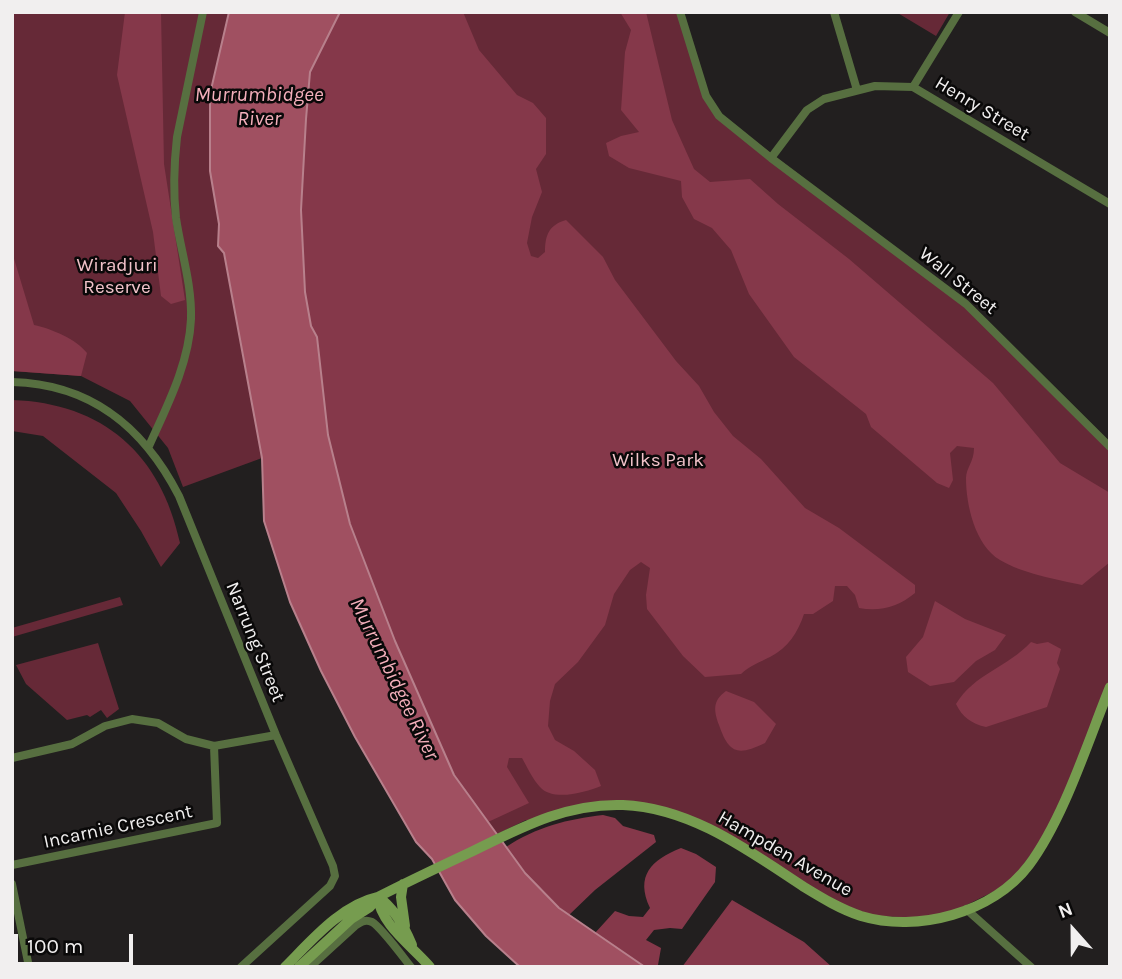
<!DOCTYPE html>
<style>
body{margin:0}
#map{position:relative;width:1122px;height:979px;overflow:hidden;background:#221f1f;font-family:Karla,sans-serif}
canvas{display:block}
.frame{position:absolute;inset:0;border:14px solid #f1efef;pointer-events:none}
.north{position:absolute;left:1038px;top:895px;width:70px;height:70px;-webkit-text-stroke:5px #0a0909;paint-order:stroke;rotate:339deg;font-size:19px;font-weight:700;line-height:28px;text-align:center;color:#f1efef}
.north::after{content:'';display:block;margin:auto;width:24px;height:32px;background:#f1efef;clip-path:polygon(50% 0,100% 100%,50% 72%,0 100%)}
.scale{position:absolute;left:14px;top:934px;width:119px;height:32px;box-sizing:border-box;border:4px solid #f1efef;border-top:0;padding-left:9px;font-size:21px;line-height:24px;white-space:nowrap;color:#f1efef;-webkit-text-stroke:5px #0a0909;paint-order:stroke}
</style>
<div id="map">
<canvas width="1122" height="979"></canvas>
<div class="frame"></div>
<div class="north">N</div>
<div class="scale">100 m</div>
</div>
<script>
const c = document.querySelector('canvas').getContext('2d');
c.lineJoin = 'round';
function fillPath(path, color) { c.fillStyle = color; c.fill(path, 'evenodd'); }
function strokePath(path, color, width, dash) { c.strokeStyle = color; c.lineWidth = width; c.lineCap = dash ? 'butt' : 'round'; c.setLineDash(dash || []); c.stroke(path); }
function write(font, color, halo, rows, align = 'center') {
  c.font = font + ' Karla,sans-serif'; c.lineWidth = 5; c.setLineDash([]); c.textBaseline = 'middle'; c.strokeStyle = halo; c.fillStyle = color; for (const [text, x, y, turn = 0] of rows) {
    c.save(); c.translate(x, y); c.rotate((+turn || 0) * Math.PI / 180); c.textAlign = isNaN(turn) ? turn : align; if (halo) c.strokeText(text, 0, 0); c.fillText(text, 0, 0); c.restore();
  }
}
const green = new Path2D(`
 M 12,12 L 229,12 L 226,23 L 210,171 L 219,224 L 218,246 L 224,253 L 262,458 L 183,487 L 168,448 L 130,401 L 81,376 L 12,371 Z
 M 340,12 L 680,12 L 711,107 L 946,288 L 1110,447 L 1110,687 L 1054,823 L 1009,884 L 940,918 L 862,916 L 689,820 L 623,805 L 531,823 L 526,820 L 497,834 L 454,775 L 395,641 Z
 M 896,12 L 950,12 L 936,36 Z
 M 12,400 C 103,403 161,454 180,543 L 161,567 L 141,531 L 116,493 L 43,436 L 12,431 Z
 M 120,597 L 123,605 L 12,637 L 12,628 Z
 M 98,643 L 119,709 L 107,718 L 101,710 L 90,717 L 87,715 L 67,720 L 26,684 L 16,665 Z`);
const forest = new Path2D(`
 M 125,12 L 161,12 L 164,164 L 185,300 L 171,304 L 161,296 L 153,232 L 117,75 Z
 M 340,12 L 463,12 L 479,50 L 517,95 L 533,103 L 546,118 L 546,154 L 536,169 L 542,192 L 532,217 L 527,243 L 531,256 L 538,258 L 545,252 C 545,235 549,225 566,220 L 603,257 L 615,280 L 676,361 L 699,386 L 714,412 L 733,436 L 761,459 L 805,508 L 839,528 L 915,585 L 915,593 C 898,607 880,612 859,608 L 855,595 L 847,586 L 835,586 L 833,601 L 813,614 L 804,614 C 798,632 788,648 770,657 C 760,662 749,666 741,674 L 705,677 L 683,656 L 647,609 L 646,595 L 650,568 L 641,562 L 630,570 L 614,594 L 605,625 L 578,662 L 555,684 L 550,701 L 548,726 L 555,740 L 574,751 L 595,770 L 601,786 C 586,792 553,802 540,787 C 533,780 527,767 522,758 L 509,758 L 507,767 L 529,803 L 488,822 L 454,775 L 395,641 L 350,524 L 328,435 L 317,337 L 311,326 L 305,292 L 301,210 L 306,119 L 310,72 Z
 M 620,12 L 646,12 L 672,120 L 694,169 L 710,182 L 750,179 L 778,204 L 849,259 L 993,383 L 1060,463 L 1110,493 L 1110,562 L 1082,585 C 1058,580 1021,573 1000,560 C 975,545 966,505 966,478 C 966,468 974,462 974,448 L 957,446 L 950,453 L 953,480 L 949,488 L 937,483 L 871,427 L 866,414 L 794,357 L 749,294 L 731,250 L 712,228 L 694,219 L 682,197 L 681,181 L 629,168 L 609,156 L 606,143 L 621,136 L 639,132 L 621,110 L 625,52 L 631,30 Z
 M 12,252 L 34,325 C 52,329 76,339 87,353 L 81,376 L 12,371 Z
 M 935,601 L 965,619 L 1006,635 L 995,650 L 976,661 L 954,682 L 930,686 L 908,672 L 906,657 L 923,637 Z
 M 1031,642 L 1037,644 L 1048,642 L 1061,649 L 1057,663 L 1060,669 L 1047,707 L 986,727 C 972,724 962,717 956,704 C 974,674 1008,667 1031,642 Z
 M 726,691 L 754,702 L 776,724 L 765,743 C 738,756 729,754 719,725 C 714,711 712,701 726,691 Z
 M 603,815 L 615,818 L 623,826 L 654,835 L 656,842 L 595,890 L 569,915 C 544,898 524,872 506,847 C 536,827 568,819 603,815 Z
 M 681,848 L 696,854 L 716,867 L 715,882 L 682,929 L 670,928 L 654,930 L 646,940 L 661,948 L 658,965 L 645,967 L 595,933 L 615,911 L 629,916 L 643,917 L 650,908 C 635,876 651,860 681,848 Z
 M 732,900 L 804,942 L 832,967 L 682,967 Z`);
const water = new Path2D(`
 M 229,12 L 340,12 L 310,72 L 306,119 L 301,210 L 305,292 L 311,326 L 317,337 L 328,435 L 350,524 L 395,641 L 454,775 L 525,873 L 559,908 L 645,967 L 520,967 L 486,936 L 455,900 L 432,859 L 416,842 L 355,737 L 321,671 L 290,602 L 264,521 L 262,458 L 224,253 L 218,246 L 219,224 L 210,171 L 210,94 Z`);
const street = new Path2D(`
 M 680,12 L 706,96 L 719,116 L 771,158 L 966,304 L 1110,447
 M 834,12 L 857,90
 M 1075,12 L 1110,33
 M 913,87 L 959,12
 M 771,158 L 807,110 L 824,99 L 875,86 L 913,87 L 1110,204
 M 12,382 C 92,384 144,428 179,496 L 276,735 L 333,866 L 335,876 L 330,886 L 241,967
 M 149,446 C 167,406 189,364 191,319 C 192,284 181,252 176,218 C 173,191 174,164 177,137 L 203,12
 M 12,758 L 72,744 L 105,726 L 132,719 L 158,723 L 186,739 L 214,746 L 276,735
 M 12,865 L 217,823 L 214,746
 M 12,884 L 29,967
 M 966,909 L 1031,967
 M 310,967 L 355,926 C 360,922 365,919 372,922 C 381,927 403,957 411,967`);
const secondary = new Path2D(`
 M 403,884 L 401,897 L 405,926
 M 378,897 C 380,924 413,947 430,967
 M 378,897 C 393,907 405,928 412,945
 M 285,967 C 311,941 341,905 378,897 C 409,881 441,866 473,851 C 522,827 567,803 623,805 C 692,808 749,851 804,887 C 822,898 840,909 861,916 C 917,933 993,913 1029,865 C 1064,818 1088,741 1110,687
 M 299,967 L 351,919 L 370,907 L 378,897`);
const streetNames = [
 ["Henry Street",982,109,31],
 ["Wall Street",958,281,39],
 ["Narrung Street",255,642,68],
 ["Incarnie Crescent",118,827,-12],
 ["Hampden Avenue",785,854,30]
];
const parkNames = [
 ["Wiradjuri",117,266],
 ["Reserve",117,288],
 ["Wilks Park",658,461]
];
const waterNames = [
 ["Murrumbidgee",259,95],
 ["River",259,119],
 ["Murrumbidgee River",394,679,64]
];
fillPath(green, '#662937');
fillPath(forest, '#85384a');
fillPath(water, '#a05061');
strokePath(water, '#b8808c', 2);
strokePath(street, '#576f40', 8);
strokePath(secondary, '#769c4f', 10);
write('19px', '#f1efef', '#0a0909', streetNames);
write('19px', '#f2c3ca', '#0a0909', parkNames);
write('italic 21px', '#f4afbb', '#0a0909', waterNames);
</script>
